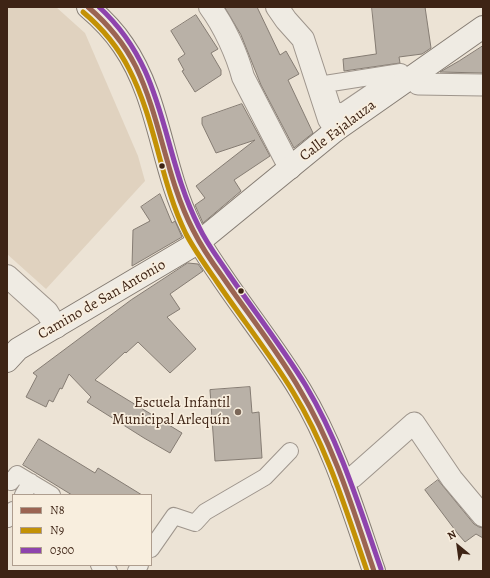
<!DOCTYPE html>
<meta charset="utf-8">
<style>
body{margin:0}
#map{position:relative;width:490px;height:578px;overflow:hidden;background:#ece3d5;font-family:Alegreya,serif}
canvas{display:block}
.frame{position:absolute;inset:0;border:8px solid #3e2415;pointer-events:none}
.legend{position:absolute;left:12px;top:494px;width:140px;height:72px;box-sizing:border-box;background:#f8eede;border:1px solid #ae9d8e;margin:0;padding:5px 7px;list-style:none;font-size:12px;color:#3e2415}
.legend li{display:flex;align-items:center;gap:8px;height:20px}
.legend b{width:20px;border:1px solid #ae9d8e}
.north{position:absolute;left:438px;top:526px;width:40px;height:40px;-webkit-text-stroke:3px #f8eede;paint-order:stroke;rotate:331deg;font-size:11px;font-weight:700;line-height:16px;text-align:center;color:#3e2415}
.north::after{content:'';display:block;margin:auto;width:14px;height:18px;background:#3e2415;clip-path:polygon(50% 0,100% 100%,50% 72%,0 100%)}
</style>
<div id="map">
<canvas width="490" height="578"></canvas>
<div class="frame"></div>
<ul class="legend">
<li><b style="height:5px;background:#9b6452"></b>N8</li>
<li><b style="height:5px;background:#c39105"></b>N9</li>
<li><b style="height:5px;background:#8e44ad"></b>0300</li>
</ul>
<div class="north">N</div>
</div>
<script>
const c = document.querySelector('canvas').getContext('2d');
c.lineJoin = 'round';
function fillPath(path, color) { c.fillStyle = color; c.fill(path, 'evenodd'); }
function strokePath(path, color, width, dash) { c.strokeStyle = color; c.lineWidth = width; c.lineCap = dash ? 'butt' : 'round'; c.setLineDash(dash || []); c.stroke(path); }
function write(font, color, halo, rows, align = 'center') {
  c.font = font + ' Alegreya,serif'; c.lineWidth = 3.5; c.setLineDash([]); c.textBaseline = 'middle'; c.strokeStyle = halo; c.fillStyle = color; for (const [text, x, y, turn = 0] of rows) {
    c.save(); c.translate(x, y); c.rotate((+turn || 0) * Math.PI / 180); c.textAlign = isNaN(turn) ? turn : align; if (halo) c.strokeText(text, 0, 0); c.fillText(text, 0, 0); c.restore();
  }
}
const green = new Path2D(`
 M 7,7 L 56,7 L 85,33 L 138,156 L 145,181 L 46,289 L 7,254 Z`);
const building = new Path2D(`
 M 225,7 L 257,7 L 280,55 L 286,51 L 299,74 L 288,80 L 313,133 L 294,148 L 261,85 L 241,35 Z
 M 372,7 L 425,7 L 431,48 L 422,54 L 399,57 L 400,63 L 344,71 L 343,59 L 376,54 Z
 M 196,15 L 218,49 L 211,53 L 221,70 L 221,75 L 195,92 L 182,71 L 184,70 L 178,59 L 185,54 L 171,31 Z
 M 483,46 L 483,73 L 440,72 L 459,61 Z
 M 242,104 L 270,156 L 234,180 L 241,191 L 203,223 L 195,205 L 205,198 L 196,186 L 255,140 L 216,153 L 202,124 L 202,118 Z
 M 160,194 L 172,223 L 175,221 L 182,237 L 132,266 L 133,230 L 150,221 L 141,207 Z
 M 188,263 L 198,264 L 203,271 L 170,294 L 180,309 L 167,317 L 196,349 L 170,373 L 138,342 L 126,353 L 125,352 L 95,380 L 182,433 L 170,453 L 144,438 L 87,402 L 91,397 L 69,374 L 62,389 L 60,388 L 53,402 L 49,400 L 46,407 L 26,397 L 37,376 L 33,373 L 131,300 Z
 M 250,387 L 252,413 L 259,412 L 262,458 L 215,461 L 210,390 Z
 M 39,439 L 95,473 L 98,468 L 142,495 L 72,495 L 23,465 Z
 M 438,480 L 474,524 L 479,527 L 483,528 L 483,538 L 476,534 L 465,542 L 458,534 L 425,490 Z`);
const pedestrian = new Path2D(`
 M 401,72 L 342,112 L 333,109 L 325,84 Z
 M 7,480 L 11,482 L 17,474 L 52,495
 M 23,495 L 31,482
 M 8,519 L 13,510
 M 151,549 L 174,516 L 195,523 L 205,512 L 265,477 L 290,451
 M 99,565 L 109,571
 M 136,571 L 140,565`);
const minor = new Path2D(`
 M 413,76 L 418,84 L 483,85
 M 342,481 L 353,477 L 414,423 L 452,479 L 483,516`);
const tertiary = new Path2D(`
 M 210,7 C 224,26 237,54 243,77 L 290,168
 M 277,7 L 286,20 L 303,39 L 329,119 L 336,130
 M 7,276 L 47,312 L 56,327`);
const secondary = new Path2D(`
 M 88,7 C 101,18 113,30 123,45 C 160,98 161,167 190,225 C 198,242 209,258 220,274 C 246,313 276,350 300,390 C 334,446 353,510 374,571
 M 7,361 L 18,349 L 199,242 L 336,130 L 483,27`);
const bus1 = new Path2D(`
 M 88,7 C 108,24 124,43 136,67 C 161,119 166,178 193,230 C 201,246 211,261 222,276 C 248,314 277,350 300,390 C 334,446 353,509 374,571`);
const bus2 = new Path2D(`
 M 83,12 C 102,28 118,47 129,69 C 156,121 160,181 186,234 C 195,251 206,266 217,282 C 242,319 270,354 293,392 C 327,447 346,510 367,571`);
const bus3 = new Path2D(`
 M 99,7 C 168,70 160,151 199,227 C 207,244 218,258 228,273 C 254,311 282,347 306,386 C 340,443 359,506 381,569`);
const markers = [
 [162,166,3.5,"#3e2415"],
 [241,291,3.5,"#3e2415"],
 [238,412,4,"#7b6758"]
];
const streetNames = [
 ["Calle Fajalauza",338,131,-37],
 ["Camino de San Antonio",102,300,-30]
];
const poiNames = [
 ["Escuela Infantil",230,403],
 ["Municipal Arlequín",230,420]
];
fillPath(green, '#e0d2bf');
fillPath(building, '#b9b1a7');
strokePath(building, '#857c73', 1);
strokePath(pedestrian, '#9e958c', 18);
strokePath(minor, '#9e958c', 23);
strokePath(tertiary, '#9e958c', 24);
strokePath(secondary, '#857c73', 24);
strokePath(pedestrian, '#efebe3', 16);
strokePath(minor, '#efebe3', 21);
strokePath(tertiary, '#efebe3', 22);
strokePath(secondary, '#efebe3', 22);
strokePath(bus1, '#9b6452', 5);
strokePath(bus2, '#c39105', 5);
strokePath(bus3, '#8e44ad', 5);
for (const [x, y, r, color] of markers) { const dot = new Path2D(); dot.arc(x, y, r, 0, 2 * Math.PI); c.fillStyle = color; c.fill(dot); strokePath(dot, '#f8eede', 1.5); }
write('15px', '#3e2415', '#f8eede', streetNames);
write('15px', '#3e2415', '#f8eede', poiNames, 'right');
</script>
